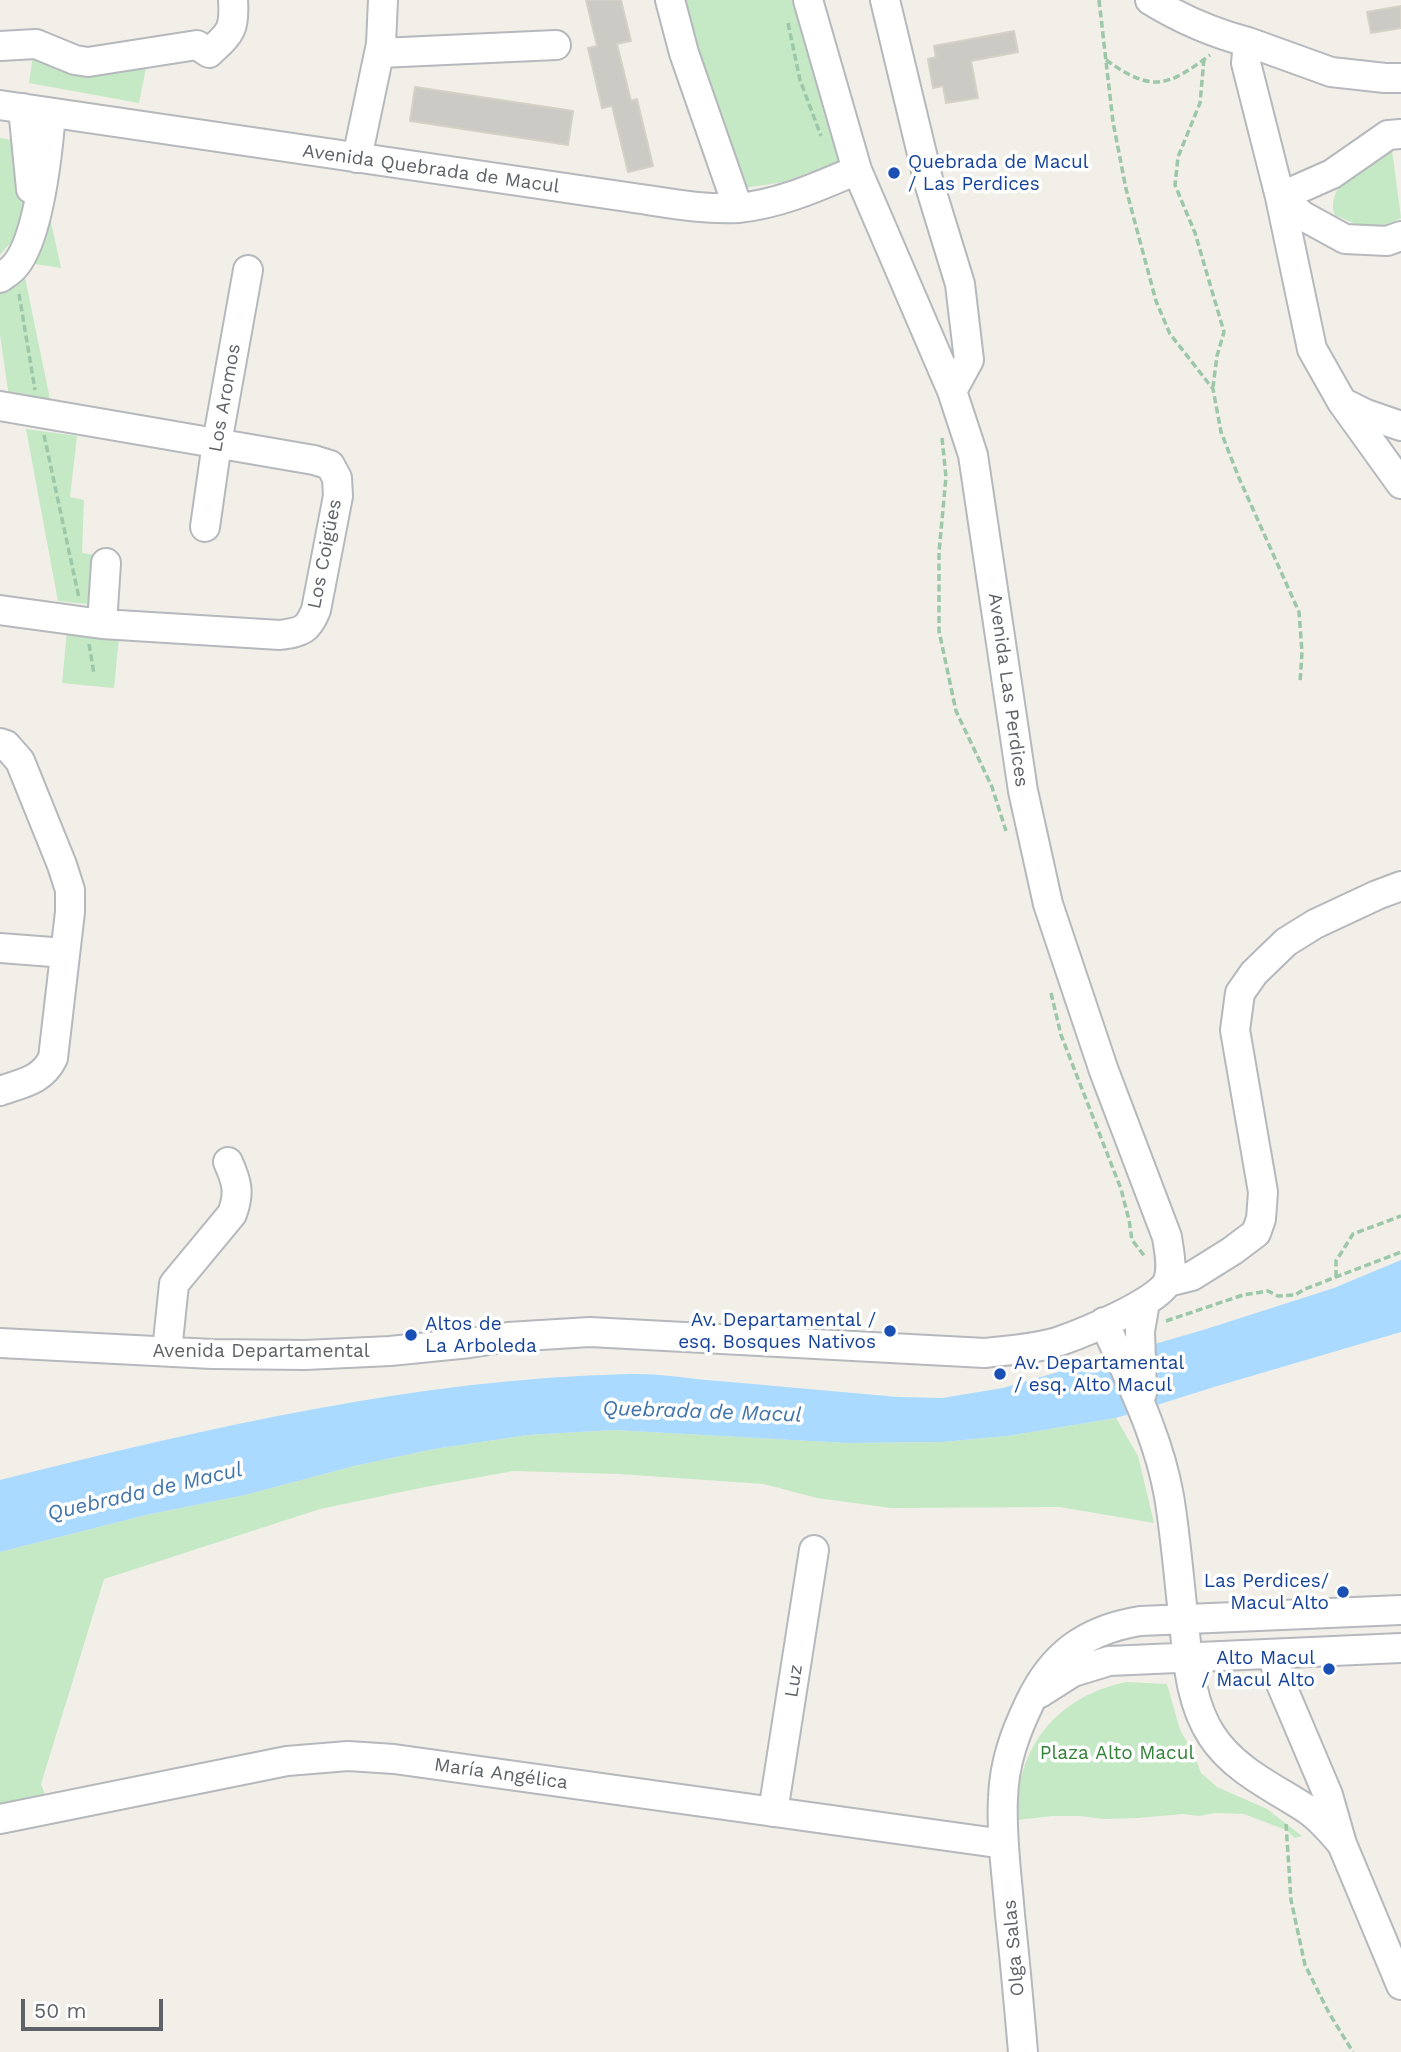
<!DOCTYPE html>
<meta charset="utf-8">
<style>
body{margin:0}
#map{position:relative;width:1401px;height:2052px;overflow:hidden;background:#f1efe8;font-family:"Work Sans",sans-serif}
canvas{display:block}
.scale{position:absolute;left:21px;top:1999px;width:142px;height:32px;box-sizing:border-box;border:4px solid #5f6368;border-top:0;padding-left:9px;font-size:21px;line-height:24px;white-space:nowrap;color:#5f6368;-webkit-text-stroke:5px #fff;paint-order:stroke}
</style>
<div id="map">
<canvas width="1401" height="2052"></canvas>
<div class="scale">50 m</div>
</div>
<script>
const c = document.querySelector('canvas').getContext('2d');
c.lineJoin = 'round';
function fillPath(path, color) { c.fillStyle = color; c.fill(path, 'evenodd'); }
function strokePath(path, color, width, dash) { c.strokeStyle = color; c.lineWidth = width; c.lineCap = dash ? 'butt' : 'round'; c.setLineDash(dash || []); c.stroke(path); }
function write(font, color, halo, rows, align = 'center') {
  c.font = font + ' "Work Sans",sans-serif'; c.lineWidth = 7; c.setLineDash([]); c.textBaseline = 'middle'; c.strokeStyle = halo; c.fillStyle = color; for (const [text, x, y, turn = 0] of rows) {
    c.save(); c.translate(x, y); c.rotate((+turn || 0) * Math.PI / 180); c.textAlign = isNaN(turn) ? turn : align; if (halo) c.strokeText(text, 0, 0); c.fillText(text, 0, 0); c.restore();
  }
}
const green = new Path2D(`
 M 683,0 L 798,0 L 843,160 L 783,182 L 745,188 L 709,90 Z
 M 34,48 L 148,58 L 139,103 L 29,83 Z
 M 0,138 L 18,141 L 25,226 L 0,255 Z
 M 1392,150 L 1401,218 L 1385,226 L 1358,225 L 1335,215 C 1324,184 1369,161 1392,150 Z
 M 50,218 L 61,268 L 35,264 Z
 M 24,273 L 51,404 L 9,397 L 0,335 L 0,289 Z
 M 26,429 L 77,436 L 70,497 L 84,500 L 82,553 L 96,555 L 96,605 L 58,601 Z
 M 67,631 L 119,637 L 114,688 L 62,683 Z
 M 1116,1418 L 1138,1456 L 1154,1523 L 1060,1507 L 891,1508 L 817,1498 L 764,1484 L 619,1474 L 513,1471 L 425,1487 L 320,1509 L 104,1579 L 41,1784 L 46,1797 L 0,1807 L 0,1552 L 146,1515 L 245,1495 L 354,1466 L 434,1449 L 528,1435 L 614,1430 L 847,1443 L 942,1442 L 1007,1436 Z
 M 1126,1682 L 1167,1684 L 1180,1730 L 1193,1752 L 1201,1773 L 1217,1787 L 1267,1809 L 1302,1836 L 1295,1838 L 1286,1830 L 1244,1814 L 1214,1813 L 1200,1816 L 1183,1814 L 1137,1818 L 1104,1819 L 1080,1816 L 1052,1816 L 1017,1820 C 1015,1748 1056,1697 1126,1682 Z`);
const water = new Path2D(`
 M 1401,1260 L 1401,1332 L 1214,1387 L 1116,1418 L 1007,1436 L 942,1442 L 847,1443 L 614,1430 L 528,1435 L 434,1449 L 354,1466 L 245,1495 L 146,1515 L 0,1552 L 0,1480 C 206,1428 416,1379 629,1374 C 659,1373 690,1379 719,1381 C 779,1386 838,1392 898,1397 L 942,1398 L 1003,1388 L 1203,1330 L 1334,1288 Z`);
const building = new Path2D(`
 M 586,0 L 621,0 L 631,41 L 617,44 L 631,101 L 637,99 L 653,166 L 628,172 L 612,106 L 602,108 L 588,48 L 597,46 Z
 M 1401,6 L 1401,28 L 1371,33 L 1367,12 Z
 M 1014,31 L 1018,52 L 971,61 L 978,98 L 946,103 L 943,86 L 933,88 L 928,59 L 936,57 L 934,46 Z
 M 415,87 L 573,111 L 568,145 L 410,121 Z`);
const path = new Path2D(`
 M 1099,0 L 1113,122 L 1126,189 L 1156,301 L 1170,334 L 1213,389 L 1221,432 L 1239,478 L 1299,612 L 1302,652 L 1300,683
 M 788,23 L 800,80 L 821,136
 M 1204,59 L 1200,103 L 1178,157 L 1175,185 L 1195,233 L 1224,332 L 1217,356 L 1213,387
 M 1106,60 C 1153,93 1167,87 1210,55
 M 19,294 L 35,390
 M 44,435 L 79,598
 M 942,438 L 946,477 L 939,552 L 939,631 L 956,711 L 992,787 L 1006,831
 M 89,644 L 94,674
 M 1051,993 L 1061,1035 L 1121,1189 L 1129,1220 L 1132,1240 L 1146,1258
 M 1336,1277 L 1336,1261 L 1353,1234 L 1401,1216
 M 1166,1321 L 1243,1295 L 1268,1291 L 1278,1296 L 1295,1295 L 1305,1289 L 1401,1252
 M 1286,1824 L 1291,1900 L 1305,1965 L 1329,2013 L 1353,2052`);
const minor = new Path2D(`
 M 670,0 L 684,53 L 738,208
 M 885,0 L 929,183 L 960,284 L 969,360 L 952,391
 M 1150,0 C 1181,19 1213,33 1248,42 L 1246,63 L 1280,197 L 1312,349 L 1342,402 L 1401,484
 M 1248,42 L 1331,72 L 1385,78 L 1401,78
 M 0,46 L 36,44 L 75,60 L 88,62 L 197,45 L 209,53 C 230,33 235,31 233,0
 M 380,53 L 556,45
 M 0,105 L 634,198 C 668,203 703,210 738,208 C 780,204 819,186 857,170
 M 23,108 L 31,189
 M 1401,134 L 1388,135 L 1332,174 L 1280,197 L 1303,216 L 1345,239 L 1387,241 L 1401,236
 M 357,158 L 381,44 L 383,0
 M 0,278 C 4,275 9,272 13,268 C 39,242 48,150 51,113
 M 1344,403 L 1366,414 L 1401,426
 M 0,406 L 314,460 L 330,465 L 337,478 L 338,496 L 316,610 C 308,630 302,632 280,635 L 102,624 L 0,610
 M 205,527 L 217,443 L 248,270
 M 102,624 L 106,563
 M 0,743 L 6,745 L 20,761 L 62,865 L 70,890 L 70,912 L 53,1058 C 42,1081 22,1083 0,1091
 M 0,948 L 65,953
 M 1168,1282 L 1192,1276 L 1232,1251 L 1256,1233 L 1261,1219 L 1263,1192 L 1235,1030 L 1240,993 L 1254,973 L 1286,942 L 1315,924 L 1377,895 L 1401,886
 M 1104,1322 C 1129,1379 1158,1434 1169,1496 C 1176,1538 1179,1581 1184,1623 C 1188,1661 1190,1703 1212,1736 C 1235,1771 1275,1788 1308,1810 C 1321,1819 1331,1831 1342,1844
 M 0,1343 L 212,1354 L 305,1355 L 390,1351 L 470,1343 L 508,1337 L 590,1332 L 985,1353 C 1010,1350 1036,1349 1060,1341 C 1083,1333 1159,1302 1168,1281 C 1173,1267 1169,1251 1167,1237 L 1104,1071 L 1048,904 L 1023,791 L 973,455 L 952,391 L 857,170 L 808,0
 M 167,1351 L 174,1284 L 232,1214 C 240,1193 237,1182 228,1162
 M 1142,1393 L 1140,1331 L 1145,1302
 M 1272,1654 L 1281,1684 L 1328,1795 L 1342,1844 L 1401,1985
 M 1040,1693 L 1073,1672 L 1109,1661 L 1401,1648
 M 773,1812 L 814,1550
 M 0,1819 L 287,1761 L 348,1756 L 394,1759 L 1004,1844
 M 1023,2052 C 1019,2006 1015,1960 1010,1915 C 1007,1876 1001,1837 1003,1798 C 1004,1763 1015,1733 1030,1702 C 1053,1654 1086,1630 1140,1621 L 1401,1610`);
const markers = [
 [894,173,7,"#1a4fb4"],
 [890,1331,7,"#1a4fb4"],
 [411,1335,7,"#1a4fb4"],
 [1000,1374,7,"#1a4fb4"],
 [1343,1592,7,"#1a4fb4"],
 [1329,1669,7,"#1a4fb4"]
];
const transitNames = [
 ["Quebrada de Macul",908,162],
 ["/ Las Perdices",908,184],
 ["Av. Departamental /",876,1320,"right"],
 ["esq. Bosques Nativos",876,1342,"right"],
 ["Altos de",425,1324],
 ["La Arboleda",425,1346],
 ["Av. Departamental",1014,1363],
 ["/ esq. Alto Macul",1014,1385],
 ["Las Perdices/",1329,1581,"right"],
 ["Macul Alto",1329,1603,"right"],
 ["Alto Macul",1315,1658,"right"],
 ["/ Macul Alto",1315,1680,"right"]
];
const streetNames = [
 ["Avenida Quebrada de Macul",431,169,8],
 ["Los Aromos",225,398,-80],
 ["Los Coigües",325,554,-79],
 ["Avenida Las Perdices",1008,690,82],
 ["Avenida Departamental",261,1351],
 ["Luz",794,1681,-81],
 ["María Angélica",501,1774,8],
 ["Olga Salas",1014,1948,-95]
];
const parkNames = [
 ["Plaza Alto Macul",1117,1753]
];
const waterNames = [
 ["Quebrada de Macul",702,1412,2],
 ["Quebrada de Macul",145,1492,-13]
];
fillPath(green, '#c5e8c5');
fillPath(water, '#aadaff');
fillPath(building, '#cccac5');
strokePath(building, '#d6d1c6', 2);
strokePath(minor, '#b5b8bc', 32);
strokePath(path, '#9cc7a9', 3.5, [7, 3.5]);
strokePath(minor, '#fff', 28);
for (const [x, y, r, color] of markers) { const dot = new Path2D(); dot.arc(x, y, r, 0, 2 * Math.PI); c.fillStyle = color; c.fill(dot); strokePath(dot, '#fff', 2.5); }
write('19px', '#164399', '#fff', transitNames, 'left');
write('19px', '#5f6368', '#fff', streetNames);
write('19px', '#348238', '#fff', parkNames);
write('italic 21px', '#4174aa', '#fff', waterNames);
</script>
